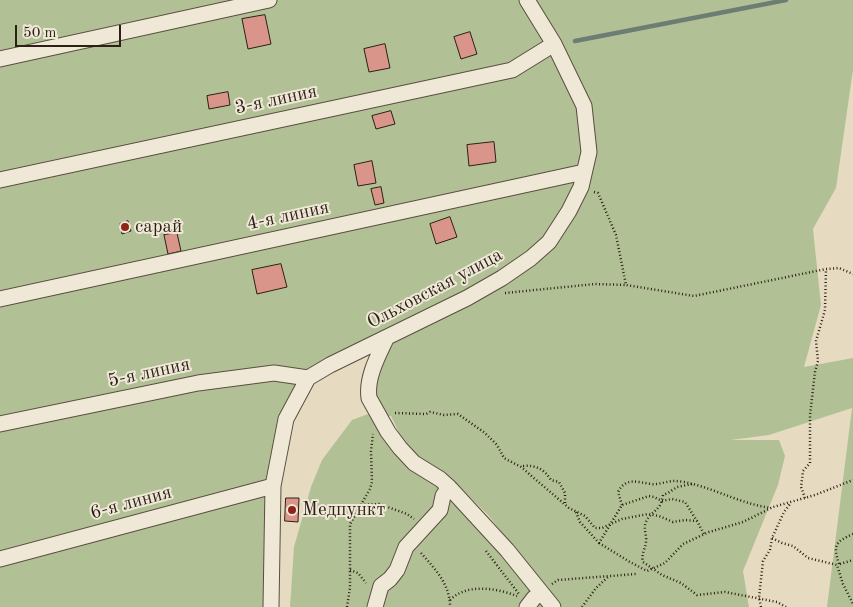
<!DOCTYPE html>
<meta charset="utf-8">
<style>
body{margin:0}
#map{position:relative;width:853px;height:607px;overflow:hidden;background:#e6dbc1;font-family:"Old Standard TT",serif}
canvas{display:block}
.scale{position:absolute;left:15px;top:25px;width:106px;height:22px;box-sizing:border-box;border:2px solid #2c1f16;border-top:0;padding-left:6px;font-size:15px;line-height:18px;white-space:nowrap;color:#2c1f16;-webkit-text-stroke:4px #efe8d7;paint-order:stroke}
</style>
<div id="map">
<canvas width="853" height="607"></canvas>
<div class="scale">50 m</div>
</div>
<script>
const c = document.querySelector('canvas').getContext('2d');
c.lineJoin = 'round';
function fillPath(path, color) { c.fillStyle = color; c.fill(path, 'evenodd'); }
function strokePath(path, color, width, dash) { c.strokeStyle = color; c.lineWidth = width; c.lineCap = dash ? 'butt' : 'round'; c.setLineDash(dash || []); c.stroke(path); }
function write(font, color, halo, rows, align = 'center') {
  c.font = font + ' "Old Standard TT",serif'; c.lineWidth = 4; c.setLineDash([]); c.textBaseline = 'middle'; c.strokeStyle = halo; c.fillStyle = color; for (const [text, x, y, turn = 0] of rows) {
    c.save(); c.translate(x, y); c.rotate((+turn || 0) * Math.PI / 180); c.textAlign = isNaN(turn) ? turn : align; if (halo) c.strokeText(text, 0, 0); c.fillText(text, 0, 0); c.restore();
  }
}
const green = new Path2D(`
 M 0,0 L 853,0 L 853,70 L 836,188 L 813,229 L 821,305 L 804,367 L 853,358 L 853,607 L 827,607 L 852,408 L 769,435 L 731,440 L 779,440 L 785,456 L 778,485 L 743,571 L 749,607 L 561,607 L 488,515 L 457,484 L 415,457 L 404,443 L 391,416 L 379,416 L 369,398 L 387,341 L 307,380 L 286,419 L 271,607 L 0,607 Z
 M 368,414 L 438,484 L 504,555 L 545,607 L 290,607 L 294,547 L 311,487 L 322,460 L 352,420 Z`);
const stream = new Path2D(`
 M 575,41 L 786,0`);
const building = new Path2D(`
 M 265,15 L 271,44 L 248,49 L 242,19 Z
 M 470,32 L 477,54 L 461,59 L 454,37 Z
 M 385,44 L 390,68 L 369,72 L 364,49 Z
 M 228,92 L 230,105 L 209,109 L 207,96 Z
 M 391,111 L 395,124 L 376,129 L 372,116 Z
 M 494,142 L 496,162 L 469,166 L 467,145 Z
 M 372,161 L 376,183 L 358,186 L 354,165 Z
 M 381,187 L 384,203 L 375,205 L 371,189 Z
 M 450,217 L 457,237 L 436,244 L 430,224 Z
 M 128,221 L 131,231 L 122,234 L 120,224 Z
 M 177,233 L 181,251 L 168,254 L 164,235 Z
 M 281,264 L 287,287 L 257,294 L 252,270 Z
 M 286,498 L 299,498 L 298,522 L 285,521 Z`);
const path = new Path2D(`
 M 594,192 L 598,193 L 616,235 L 626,285 L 694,296 L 826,269 L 839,268 L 853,274
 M 505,293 L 595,284 L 626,285
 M 395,413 L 426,414 L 430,412 L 444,415 L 458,414 L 485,433 L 497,445 L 504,458 L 521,467 L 569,508 L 585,516 L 595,528 L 602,528 L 622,519 L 648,514 L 659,516 L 673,522 L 685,520 L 697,521 L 704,534
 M 523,466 C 536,465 544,469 551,480 L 559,482 L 565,493 L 565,504
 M 692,484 L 677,487 L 668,493 L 663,495 C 661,512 651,510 646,522 C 643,528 647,536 646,542 C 645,550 641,554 643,562 L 662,575 L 681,583 L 697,595 L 725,592 L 777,602 L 786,607
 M 805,498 L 801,487 L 803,471 L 810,463 L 810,415 L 815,372 L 818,361 L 816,341 L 825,310 L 826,269
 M 361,505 L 379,504 L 407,514 L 414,519
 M 622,505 L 618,492 C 626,477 637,482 651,484 C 659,485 667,481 674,481 C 679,481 685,482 689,483 C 718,490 742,504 771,508
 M 576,512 L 580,522 L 599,543 L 622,505 L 649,496 L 654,497 L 662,501 L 672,499 L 685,502 L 697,521
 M 772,538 L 782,543 L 793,546 L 808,558 L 837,565 L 843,584 L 853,604
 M 599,543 L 630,562 L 647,571 L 665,563 L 683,544 L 709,532 L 743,522 L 773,507 L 815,495 L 853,480
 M 486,551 L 519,594
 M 421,553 C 435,569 450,584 450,607
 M 839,564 C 833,545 835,542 853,534
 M 840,564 L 853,560
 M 350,570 L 358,573 L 366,583
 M 552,584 L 558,580 L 636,574
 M 450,600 C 467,583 496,588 517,596
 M 347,607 L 350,588 L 350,524 L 370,489 L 372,482 L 371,451 L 373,434
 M 582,607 L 596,588 L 608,577
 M 761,607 L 759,598 L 763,561 L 770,550 L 772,538 L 784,512 L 790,504`);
const street = new Path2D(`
 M 0,59 L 269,0
 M 0,180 L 512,70 L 554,44
 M 0,299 L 584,172
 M 386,339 C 378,356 366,378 369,398 L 388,432 L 400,448 L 414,463 L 440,479 L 449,487 L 507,550 L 553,607
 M 0,424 L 198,383 L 274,373 L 308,378
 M 0,559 L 273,486
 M 271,607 L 273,486 L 286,419 L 308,378 L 330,365 L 467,298 L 502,278 L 531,258 L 549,242 L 569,211 L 581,187 L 589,152 L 584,106 L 554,44 L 527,0
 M 375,607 L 381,586 L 390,579 L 397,570 L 406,547 L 440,510 L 443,496 L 449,487
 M 527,607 L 534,598 L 541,593`);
const markers = [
 [125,227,5,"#8f2418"],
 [292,510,5,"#8f2418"]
];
const streetNames = [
 ["3-я линия",276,100,-12],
 ["4-я линия",288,216,-12],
 ["Ольховская улица",435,289,-28],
 ["5-я линия",149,373,-12],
 ["6-я линия",131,503,-15]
];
const poiNames = [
 ["сарай",135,227],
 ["Медпункт",302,510]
];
fillPath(green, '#b2c195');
strokePath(stream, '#6c7d73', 4.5);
fillPath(building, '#da958b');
strokePath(building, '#2c1f16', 1);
strokePath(street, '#5a4e41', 17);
strokePath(path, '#2c1f16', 2.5, [1, 2.5]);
strokePath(street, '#efe8d7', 15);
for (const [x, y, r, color] of markers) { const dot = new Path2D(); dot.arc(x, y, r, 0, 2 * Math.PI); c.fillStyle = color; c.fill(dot); strokePath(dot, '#efe8d7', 2); }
write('19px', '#2c1f16', '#efe8d7', streetNames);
write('19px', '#2c1f16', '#efe8d7', poiNames, 'left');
</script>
